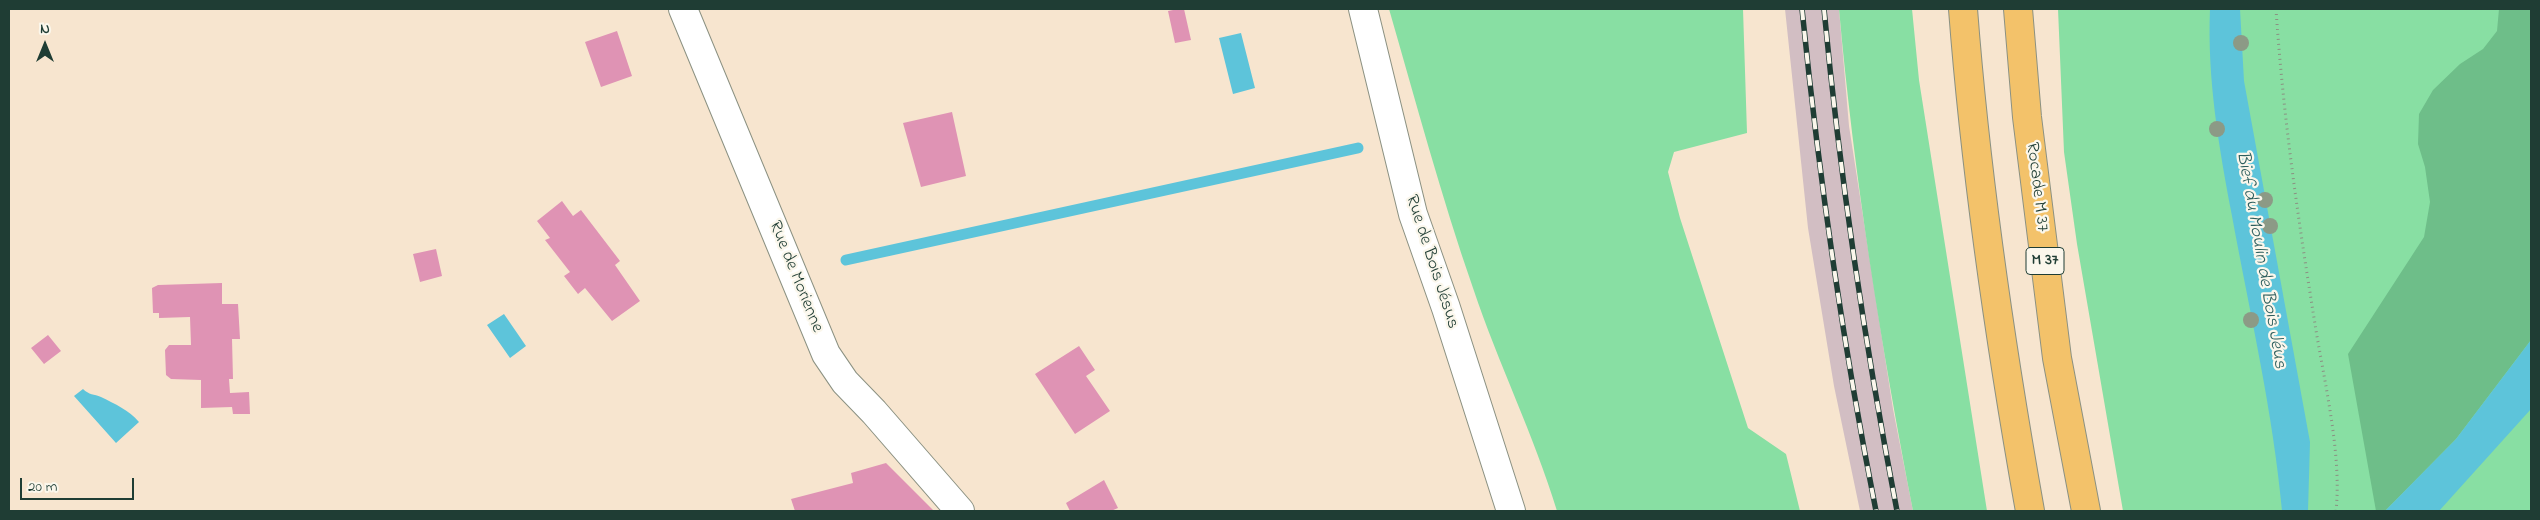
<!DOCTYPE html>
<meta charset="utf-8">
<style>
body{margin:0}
#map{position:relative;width:2540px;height:520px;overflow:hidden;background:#f7e5cf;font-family:"Indie Flower",sans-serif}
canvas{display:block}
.frame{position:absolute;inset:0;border:10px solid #1f3d34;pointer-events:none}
.north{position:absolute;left:20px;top:20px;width:50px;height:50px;-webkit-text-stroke:4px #fbf7ec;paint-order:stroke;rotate:0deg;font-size:14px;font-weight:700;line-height:20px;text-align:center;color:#1f3d34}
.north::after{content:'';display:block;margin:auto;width:18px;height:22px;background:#1f3d34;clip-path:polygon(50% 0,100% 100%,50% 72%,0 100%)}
.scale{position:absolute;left:20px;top:478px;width:114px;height:22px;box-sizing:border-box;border:2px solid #1f3d34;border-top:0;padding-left:6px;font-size:15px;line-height:18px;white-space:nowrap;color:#1f3d34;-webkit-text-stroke:4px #fbf7ec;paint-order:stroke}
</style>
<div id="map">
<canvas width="2540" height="520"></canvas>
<div class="frame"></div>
<div class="north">N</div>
<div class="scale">20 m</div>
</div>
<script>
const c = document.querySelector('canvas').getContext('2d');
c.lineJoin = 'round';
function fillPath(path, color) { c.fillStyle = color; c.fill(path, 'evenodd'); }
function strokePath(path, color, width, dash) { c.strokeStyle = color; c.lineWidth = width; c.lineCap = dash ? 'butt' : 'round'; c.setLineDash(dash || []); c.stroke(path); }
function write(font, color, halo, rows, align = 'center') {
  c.font = font + ' "Indie Flower",sans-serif'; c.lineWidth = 4.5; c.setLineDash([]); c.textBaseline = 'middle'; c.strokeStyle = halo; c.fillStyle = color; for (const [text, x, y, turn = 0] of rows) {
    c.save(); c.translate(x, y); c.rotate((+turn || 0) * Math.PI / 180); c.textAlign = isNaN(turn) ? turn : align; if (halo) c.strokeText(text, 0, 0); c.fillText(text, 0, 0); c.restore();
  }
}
const industrial = new Path2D(`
 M 1785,9 L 1839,9 L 1849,126 L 1893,409 L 1913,511 L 1860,511 L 1834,386 L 1808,228 Z`);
const green = new Path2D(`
 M 1389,9 L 1743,9 L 1747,133 L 1674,152 L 1668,172 L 1680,218 L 1748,428 L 1786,454 L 1800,511 L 1557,511 C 1534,435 1498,363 1473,288 C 1441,196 1416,102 1389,9 Z
 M 1839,9 L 1912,9 L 1919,80 L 1987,511 L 1913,511 C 1881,345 1854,177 1839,9 Z
 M 2058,9 L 2531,9 L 2531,511 L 2123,511 L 2077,244 L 2064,152 Z`);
const forest = new Path2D(`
 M 2499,9 L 2531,9 L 2531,340 L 2456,439 L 2385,511 L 2376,511 L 2348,354 L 2424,237 L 2430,202 L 2425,167 L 2418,144 L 2419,114 L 2433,90 L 2460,64 L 2483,49 L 2497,31 Z`);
const water = new Path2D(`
 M 2210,9 L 2240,9 L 2244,81 L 2310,442 L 2308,511 L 2282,511 C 2273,412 2250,314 2232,216 C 2219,147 2207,79 2210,9 Z
 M 1241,33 L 1255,88 L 1233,94 L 1219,38 Z
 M 504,314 L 526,346 L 510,358 L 487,325 Z
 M 2531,340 L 2531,409 L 2439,511 L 2385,511 L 2456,439 Z
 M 83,389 C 89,395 94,394 101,397 C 115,404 129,410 139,422 L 116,443 L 74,396 Z`);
const stream = new Path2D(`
 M 846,260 L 1358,148`);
const building = new Path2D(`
 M 1178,9 L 1184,9 L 1191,40 L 1175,43 L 1168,11 Z
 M 617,31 L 632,76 L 601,87 L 585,42 Z
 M 952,112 L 966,176 L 921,187 L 903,123 Z
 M 562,201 L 573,216 L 581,210 L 620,261 L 615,265 L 640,301 L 612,321 L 585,288 L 578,294 L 564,276 L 570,272 L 545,240 L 550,238 L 537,221 Z
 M 436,249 L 442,276 L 420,282 L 413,254 Z
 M 222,283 L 222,304 L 238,304 L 240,339 L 232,339 L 233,379 L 229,379 L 230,393 L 249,392 L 250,414 L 233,414 L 232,407 L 201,408 L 201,380 L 171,379 L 166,375 L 165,350 L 169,345 L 191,345 L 190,317 L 159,318 L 159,313 L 153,313 L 152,288 L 158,285 Z
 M 48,335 L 61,351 L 44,364 L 31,348 Z
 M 1079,346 L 1095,370 L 1086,376 L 1110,411 L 1075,434 L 1035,374 Z
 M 886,463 L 934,511 L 795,511 L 791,499 L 853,483 L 851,473 Z
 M 1104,480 L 1118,508 L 1111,511 L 1070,511 L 1066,503 Z`);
const path = new Path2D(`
 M 2276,9 C 2283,115 2298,219 2315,324 C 2324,381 2342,454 2336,511`);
const minor = new Path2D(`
 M 683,9 L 826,354 L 845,382 L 874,412 L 960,511
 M 1363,9 L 1413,214 L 1446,308 L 1511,511`);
const trunk = new Path2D(`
 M 1963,9 C 1976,179 2000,343 2030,511
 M 2018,9 L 2027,117 L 2057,358 L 2086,511`);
const rail = new Path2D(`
 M 1802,9 C 1819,178 1843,345 1876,511
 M 1824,9 C 1840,178 1865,345 1897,511`);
const trees = [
 [2241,43],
 [2217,129],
 [2265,200],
 [2270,226],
 [2251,320]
];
const shields = [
 [2045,261,38]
];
const shieldNames = [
 ["M 37",2045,261]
];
const streetNames = [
 ["Rocade M 37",2036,187,83],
 ["Rue de Bois Jésus",1431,262,72],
 ["Rue de Morienne",795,277,68]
];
const waterNames = [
 ["Bief du Moulin de Bois Jéus",2260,260,80]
];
fillPath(industrial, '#d2bec3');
fillPath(green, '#88dfa3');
fillPath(forest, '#6ebe89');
fillPath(water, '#5dc4da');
strokePath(stream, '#5dc4da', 11);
fillPath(building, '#df93b4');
strokePath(minor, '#8b9182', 30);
strokePath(trunk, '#8b9182', 30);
strokePath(path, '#8b9182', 3, [1, 4]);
strokePath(minor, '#fff', 28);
strokePath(trunk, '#f3c26a', 28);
strokePath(rail, '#1f3d34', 5.5);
strokePath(rail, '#fbf7ec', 4, [11]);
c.fillStyle = '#8c9a86';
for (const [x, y] of trees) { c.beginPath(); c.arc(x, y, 8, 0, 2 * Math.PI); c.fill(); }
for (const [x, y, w] of shields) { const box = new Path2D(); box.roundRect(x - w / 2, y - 13.5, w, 27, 4); c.fillStyle = '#fbf7ec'; c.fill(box); strokePath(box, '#1f3d34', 1); }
write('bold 16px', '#1f3d34', null, shieldNames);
write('18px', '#1f3d34', '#fbf7ec', streetNames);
write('italic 19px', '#2e5f5e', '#fbf7ec', waterNames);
</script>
